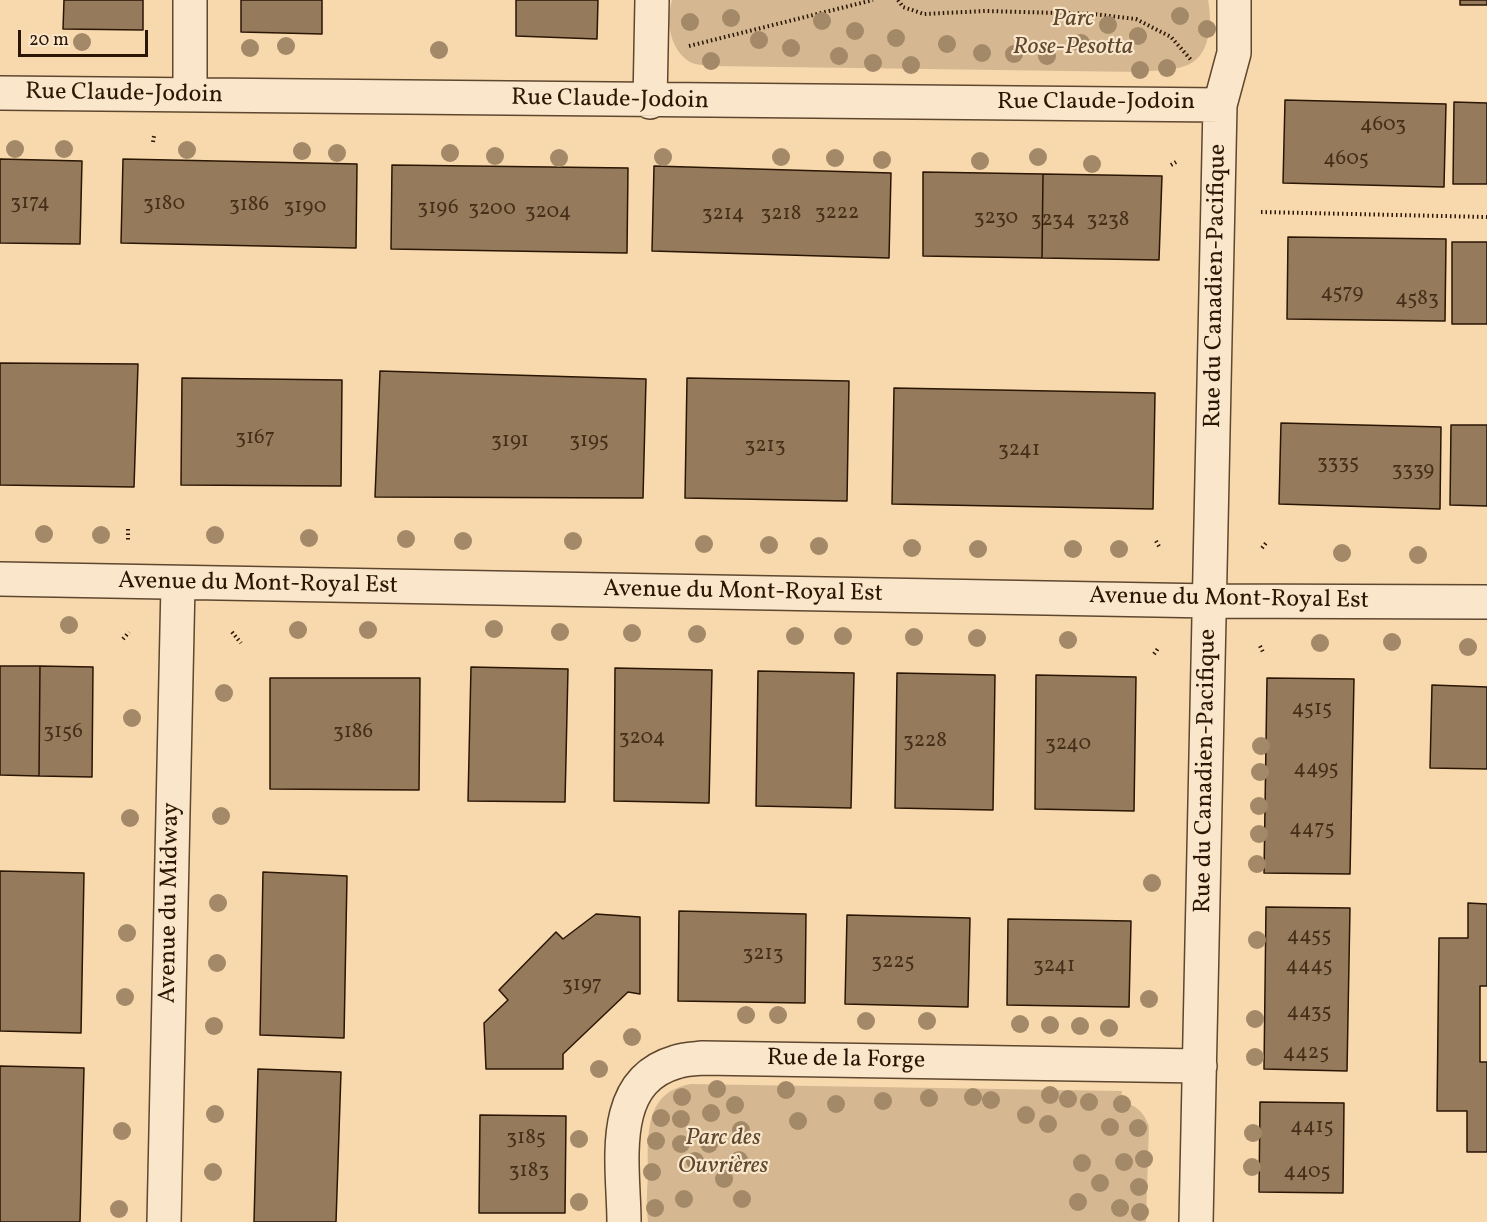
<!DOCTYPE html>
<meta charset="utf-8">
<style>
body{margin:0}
#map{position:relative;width:1487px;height:1222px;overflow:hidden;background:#f8d9ae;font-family:Vollkorn,serif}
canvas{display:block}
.scale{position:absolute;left:18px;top:30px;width:130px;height:27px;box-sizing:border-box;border:3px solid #2a1603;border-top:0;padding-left:8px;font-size:18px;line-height:21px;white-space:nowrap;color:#2a1603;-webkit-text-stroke:4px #fae6ca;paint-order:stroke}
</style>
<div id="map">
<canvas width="1487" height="1222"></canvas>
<div class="scale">20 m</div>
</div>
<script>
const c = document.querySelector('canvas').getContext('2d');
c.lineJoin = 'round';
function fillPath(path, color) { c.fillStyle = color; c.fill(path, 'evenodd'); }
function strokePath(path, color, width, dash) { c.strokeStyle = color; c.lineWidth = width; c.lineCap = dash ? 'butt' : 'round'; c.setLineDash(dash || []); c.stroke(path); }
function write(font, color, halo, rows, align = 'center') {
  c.font = font + ' Vollkorn,serif'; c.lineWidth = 4.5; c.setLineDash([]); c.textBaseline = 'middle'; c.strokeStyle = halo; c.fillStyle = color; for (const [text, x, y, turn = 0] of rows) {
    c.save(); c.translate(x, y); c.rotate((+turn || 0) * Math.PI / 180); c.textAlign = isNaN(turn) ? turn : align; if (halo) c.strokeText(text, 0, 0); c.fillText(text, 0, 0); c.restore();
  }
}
const green = new Path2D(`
 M 672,0 L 1208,0 C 1212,19 1211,50 1193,62 C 1180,71 1157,70 1142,72 L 709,66 C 704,65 695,65 690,62 C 669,49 666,21 672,0 Z
 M 691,1084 L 1122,1091 L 1121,1101 C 1137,1106 1143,1111 1149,1126 L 1146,1222 L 648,1222 C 646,1207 647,1190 648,1175 C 648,1137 643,1092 691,1084 Z`);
const building = new Path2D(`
 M 64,0 L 143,0 L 143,30 L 63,29 Z
 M 241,0 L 322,0 L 322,34 L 241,32 Z
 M 516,0 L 598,0 L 597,39 L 516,36 Z
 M 1460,0 L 1487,0 L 1487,5 L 1460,5 Z
 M 1285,100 L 1446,104 L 1444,187 L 1283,183 Z
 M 1454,102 L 1487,103 L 1487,184 L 1453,184 Z
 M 0,159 L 82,161 L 80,244 L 0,243 Z
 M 123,159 L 357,164 L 356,248 L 121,243 Z
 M 392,165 L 628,168 L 627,253 L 391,249 Z
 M 654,166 L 891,173 L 889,258 L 652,251 Z
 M 923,172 L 1043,174 L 1042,258 L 923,256 Z
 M 1043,174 L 1162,176 L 1159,260 L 1042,258 Z
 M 1288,237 L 1446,239 L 1445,321 L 1287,319 Z
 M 1452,242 L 1487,242 L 1487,324 L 1452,324 Z
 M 0,363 L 138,364 L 134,487 L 0,485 Z
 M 380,371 L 646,379 L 643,498 L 375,497 Z
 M 182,378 L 342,380 L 341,486 L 181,485 Z
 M 687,378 L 849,381 L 847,501 L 685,498 Z
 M 894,388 L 1155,393 L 1153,509 L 892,504 Z
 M 1281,423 L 1441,427 L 1440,509 L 1279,504 Z
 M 1451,425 L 1487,425 L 1487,506 L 1450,505 Z
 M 0,666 L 40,666 L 39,776 L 0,775 Z
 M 40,666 L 93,667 L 92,777 L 39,776 Z
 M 471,667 L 568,669 L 565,802 L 468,801 Z
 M 615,668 L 712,670 L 709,803 L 614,801 Z
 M 758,671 L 854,673 L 851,808 L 756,806 Z
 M 897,673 L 995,675 L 993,810 L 895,808 Z
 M 1036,675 L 1136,677 L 1134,811 L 1035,809 Z
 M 270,678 L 420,678 L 419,790 L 270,789 Z
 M 1267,678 L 1354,679 L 1350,874 L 1264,873 Z
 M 1432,685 L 1487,687 L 1487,769 L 1430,768 Z
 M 0,871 L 84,873 L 81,1033 L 0,1031 Z
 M 263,872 L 347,876 L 344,1038 L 260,1035 Z
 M 1468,903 L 1487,904 L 1487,986 L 1480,986 L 1480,1062 L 1487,1062 L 1487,1152 L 1467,1152 L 1467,1111 L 1437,1111 L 1439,938 L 1468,938 Z
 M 1266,907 L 1350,908 L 1347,1071 L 1264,1069 Z
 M 679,911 L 806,914 L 805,1003 L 678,1001 Z
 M 596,914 L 640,917 L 640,994 L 628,992 L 563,1054 L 563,1069 L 486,1069 L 484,1023 L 508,1000 L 499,990 L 556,932 L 563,939 Z
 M 847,915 L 970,918 L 968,1007 L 845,1004 Z
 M 1008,919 L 1131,921 L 1129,1007 L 1007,1005 Z
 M 0,1066 L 84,1068 L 80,1222 L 0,1222 Z
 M 258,1069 L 341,1072 L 336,1222 L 254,1222 Z
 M 1260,1102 L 1344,1103 L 1343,1193 L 1259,1192 Z
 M 480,1115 L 566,1116 L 565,1213 L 479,1213 Z`);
const path = new Path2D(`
 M 898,0 L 903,7 L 924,14 L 985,11 L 1093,14 L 1136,19 L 1171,37 L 1192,61
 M 689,46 L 873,0
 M 153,142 L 154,136
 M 1171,165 L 1176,162
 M 1261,212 L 1487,217
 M 128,529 L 128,541
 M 1156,541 L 1160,548
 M 1262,548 L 1266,543
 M 232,632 L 241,643
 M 123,639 L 129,632
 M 1260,646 L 1264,654
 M 1154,654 L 1159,647`);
const minor = new Path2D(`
 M 0,93 L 1220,105
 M 190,95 L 190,0
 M 650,102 L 652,0
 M 0,579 L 1211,601 L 1487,602
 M 164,1222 L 178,584
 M 624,1222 C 624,1167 606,1082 676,1062 C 684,1059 694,1059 703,1058 L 1200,1066
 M 1196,1222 L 1220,105 L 1234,53 L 1234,0`);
const trees = [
 [1180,16],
 [731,18],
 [822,21],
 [690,22],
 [1108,25],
 [1207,29],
 [855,31],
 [1138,36],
 [896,38],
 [759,40],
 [82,42],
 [1081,43],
 [947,44],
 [286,46],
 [250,48],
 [791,48],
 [439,50],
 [982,53],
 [1014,54],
 [839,56],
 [1047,56],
 [711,61],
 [873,63],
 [911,65],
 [1167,68],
 [1140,70],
 [15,149],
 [64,149],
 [187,150],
 [302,151],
 [337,153],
 [450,153],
 [495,156],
 [663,157],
 [781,157],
 [1038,157],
 [559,158],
 [835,158],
 [882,160],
 [980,161],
 [1092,164],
 [44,534],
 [101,535],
 [215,535],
 [309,538],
 [406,539],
 [463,541],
 [573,541],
 [704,544],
 [769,545],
 [819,546],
 [912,548],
 [978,549],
 [1073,549],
 [1119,549],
 [1342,553],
 [1418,555],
 [69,625],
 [494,629],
 [298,630],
 [368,630],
 [560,632],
 [632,633],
 [697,634],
 [795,636],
 [843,636],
 [914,637],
 [977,638],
 [1068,640],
 [1392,642],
 [1320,643],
 [1468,647],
 [224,693],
 [132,718],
 [1261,746],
 [1260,772],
 [1259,806],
 [221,816],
 [130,818],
 [1259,834],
 [1257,864],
 [1152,883],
 [218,903],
 [127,933],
 [1257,940],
 [217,963],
 [125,997],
 [1149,999],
 [746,1015],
 [778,1015],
 [1255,1019],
 [866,1021],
 [927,1021],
 [1020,1024],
 [1050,1025],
 [214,1026],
 [1080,1026],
 [1109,1028],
 [632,1037],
 [1255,1057],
 [599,1069],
 [717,1089],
 [786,1090],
 [1050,1095],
 [682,1097],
 [973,1097],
 [929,1098],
 [1068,1099],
 [991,1100],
 [883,1101],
 [1089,1102],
 [836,1104],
 [1122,1104],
 [735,1105],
 [711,1113],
 [215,1114],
 [1026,1115],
 [661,1118],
 [681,1119],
 [798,1121],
 [1048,1124],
 [1110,1127],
 [1138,1128],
 [741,1130],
 [122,1131],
 [1253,1133],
 [579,1139],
 [656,1141],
 [681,1144],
 [709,1144],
 [1144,1159],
 [739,1160],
 [695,1161],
 [1124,1162],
 [1082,1163],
 [1252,1167],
 [213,1172],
 [652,1172],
 [724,1179],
 [1100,1183],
 [1139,1187],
 [684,1199],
 [742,1199],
 [579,1202],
 [1078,1202],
 [655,1208],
 [1120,1208],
 [119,1209],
 [1140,1212]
];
const numberNames = [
 ["4603",1383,126],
 ["4605",1346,160],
 ["3174",30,204],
 ["3180",164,205],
 ["3186",249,206],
 ["3190",305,208],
 ["3196",438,209],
 ["3200",492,210],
 ["3204",548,213],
 ["3222",837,214],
 ["3214",723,215],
 ["3218",781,215],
 ["3230",996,219],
 ["3234",1053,221],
 ["3238",1108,221],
 ["4579",1342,294],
 ["4583",1417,300],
 ["3167",255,439],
 ["3191",510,442],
 ["3195",589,442],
 ["3213",765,447],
 ["3241",1019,451],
 ["3335",1338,464],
 ["3339",1413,471],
 ["4515",1312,710],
 ["3156",63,733],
 ["3186",353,733],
 ["3204",642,739],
 ["3228",925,742],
 ["3240",1068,745],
 ["4495",1316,770],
 ["4475",1312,830],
 ["4455",1309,937],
 ["3213",763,955],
 ["3225",893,963],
 ["3241",1054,967],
 ["4445",1309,967],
 ["3197",582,986],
 ["4435",1309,1013],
 ["4425",1306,1054],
 ["4415",1312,1128],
 ["3185",526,1139],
 ["3183",529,1172],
 ["4405",1307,1173]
];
const parkNames = [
 ["Parc",1073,21],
 ["Rose-Pesotta",1073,49],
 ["Parc des",723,1140],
 ["Ouvrières",723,1168]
];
const streetNames = [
 ["Rue Claude-Jodoin",124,95,1],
 ["Rue Claude-Jodoin",610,101,1],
 ["Rue Claude-Jodoin",1096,104],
 ["Rue du Canadien-Pacifique",1217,286,-89],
 ["Avenue du Mont-Royal Est",258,585,1],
 ["Avenue du Mont-Royal Est",743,593,1],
 ["Avenue du Mont-Royal Est",1229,600,1],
 ["Rue du Canadien-Pacifique",1207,771,-89],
 ["Avenue du Midway",171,903,-89],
 ["Rue de la Forge",846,1061,1]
];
fillPath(green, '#d5b891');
fillPath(building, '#957b5c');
strokePath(building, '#2a1603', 1.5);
strokePath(minor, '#5e472e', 36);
strokePath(path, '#2a1603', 4, [1.5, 3]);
strokePath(minor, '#fae6ca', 33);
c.fillStyle = '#a38968';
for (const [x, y] of trees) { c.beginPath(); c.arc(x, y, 9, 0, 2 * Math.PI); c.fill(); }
write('21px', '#452f19', null, numberNames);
write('italic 24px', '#5d472e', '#fae6ca', parkNames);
write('24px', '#2a1603', '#fae6ca', streetNames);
</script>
